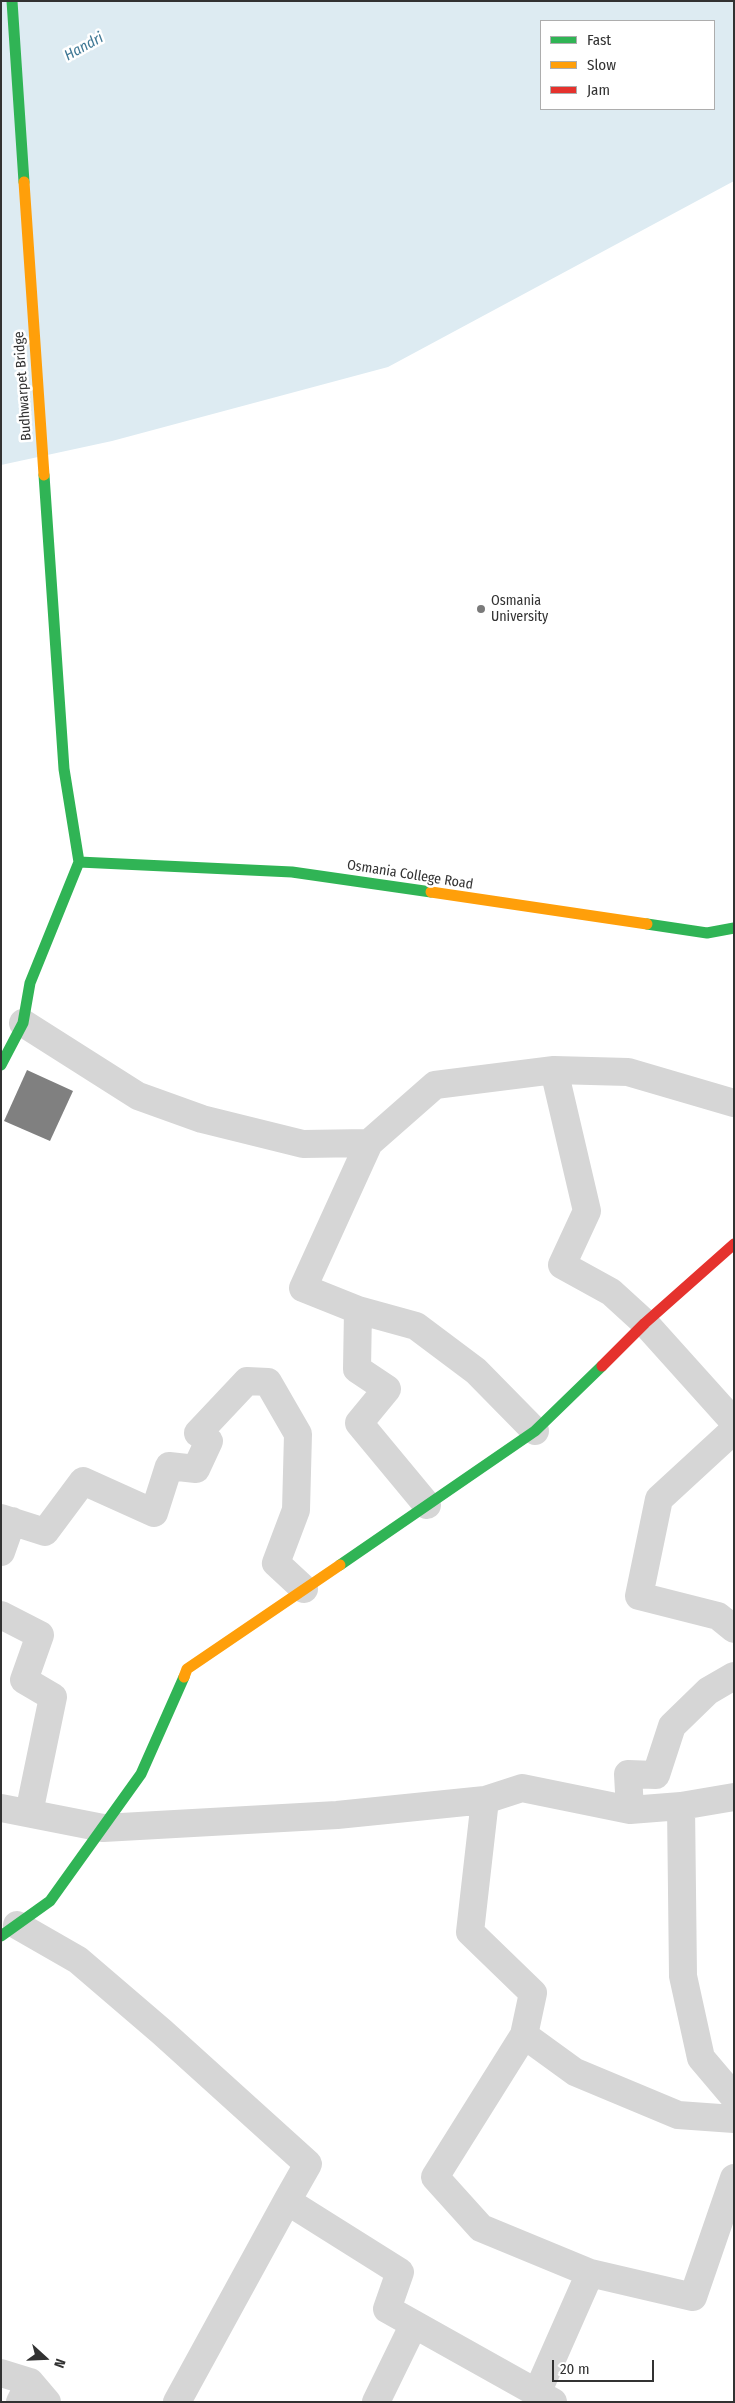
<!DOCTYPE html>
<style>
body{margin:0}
#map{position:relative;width:735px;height:2403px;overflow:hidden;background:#fff;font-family:"Fira Sans Condensed",sans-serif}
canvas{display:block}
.frame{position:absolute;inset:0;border:2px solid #323232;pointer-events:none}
.legend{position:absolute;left:540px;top:20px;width:175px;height:90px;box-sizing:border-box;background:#fff;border:1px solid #adadad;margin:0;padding:6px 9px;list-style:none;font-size:15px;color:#323232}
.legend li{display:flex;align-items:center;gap:10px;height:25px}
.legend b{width:25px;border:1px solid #adadad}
.north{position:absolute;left:20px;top:2333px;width:50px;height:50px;-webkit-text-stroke:4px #fff;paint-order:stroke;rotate:110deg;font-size:14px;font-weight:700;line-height:20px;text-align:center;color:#323232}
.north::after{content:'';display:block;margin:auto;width:18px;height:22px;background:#323232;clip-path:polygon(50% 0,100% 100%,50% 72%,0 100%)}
.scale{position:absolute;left:552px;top:2360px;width:102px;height:22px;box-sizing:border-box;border:2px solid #323232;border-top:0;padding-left:6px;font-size:15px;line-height:18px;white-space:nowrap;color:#323232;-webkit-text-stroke:4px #fff;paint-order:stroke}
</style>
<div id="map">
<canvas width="735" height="2403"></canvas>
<div class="frame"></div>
<ul class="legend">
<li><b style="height:6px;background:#30b455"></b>Fast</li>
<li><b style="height:6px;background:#ff9f0a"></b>Slow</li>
<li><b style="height:6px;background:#e5322d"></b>Jam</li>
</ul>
<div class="north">N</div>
<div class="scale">20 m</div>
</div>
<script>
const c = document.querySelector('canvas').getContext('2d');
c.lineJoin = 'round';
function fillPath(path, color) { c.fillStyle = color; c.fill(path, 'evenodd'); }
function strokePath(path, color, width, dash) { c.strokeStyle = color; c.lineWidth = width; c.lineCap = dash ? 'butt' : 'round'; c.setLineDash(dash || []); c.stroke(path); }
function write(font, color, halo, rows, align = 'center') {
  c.font = font + ' "Fira Sans Condensed",sans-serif'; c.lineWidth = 5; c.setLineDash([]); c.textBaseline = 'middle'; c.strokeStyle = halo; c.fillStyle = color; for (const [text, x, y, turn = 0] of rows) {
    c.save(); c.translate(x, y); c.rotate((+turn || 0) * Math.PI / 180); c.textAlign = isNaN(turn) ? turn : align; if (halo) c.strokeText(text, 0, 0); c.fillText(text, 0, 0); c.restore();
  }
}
const water = new Path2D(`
 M 1,1 L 734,1 L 734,181 L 388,367 L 112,441 L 1,465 ZM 541,21 L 714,21 L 714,109 L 541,109 Z`);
const building = new Path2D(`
 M 27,1070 L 73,1091 L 50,1141 L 4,1121 Z`);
const street = new Path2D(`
 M 23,1023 L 138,1096 L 202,1119 L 303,1144 L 369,1143 L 435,1085 L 554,1070 L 628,1072 L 734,1103
 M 554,1070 L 587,1211 L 562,1265 L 611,1292 L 645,1323 L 734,1422
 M 369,1143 L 303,1288 L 358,1310 L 357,1369 L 387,1389 L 359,1423 L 427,1505
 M 358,1310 L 416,1326 L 476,1371 L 535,1431
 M 734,1430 L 659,1499 L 639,1596 L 718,1616 L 734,1629
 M 1,1518 L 45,1532 L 83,1481 L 154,1513 L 169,1466 L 196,1469 L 209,1441 L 198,1433 L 247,1381 L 268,1382 L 298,1434 L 296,1510 L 276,1563 L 304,1589
 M 1,1552 L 12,1521
 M 1,1615 L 40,1635 L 24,1680 L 53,1697 L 29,1813
 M 485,1800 L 470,1932 L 533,1993 L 524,2035 L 575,2072 L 678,2115 L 734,2119
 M 681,1806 L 683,1976 L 701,2058 L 734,2097
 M 1,1808 L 103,1828 L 337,1815 L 485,1800 L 522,1788 L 630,1810 L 681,1806 L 734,1797
 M 630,1810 L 628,1774 L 656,1775 L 672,1726 L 708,1691 L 734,1676
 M 17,1925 L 78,1960 L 162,2032 L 308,2164 L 287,2201 L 400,2272 L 387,2309 L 553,2402
 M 524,2035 L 435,2177 L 481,2228 L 590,2273
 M 1,2373 L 30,2382 L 20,2402
 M 30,2382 L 47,2402
 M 537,2393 L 590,2273 L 693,2297 L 734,2178
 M 177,2402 L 287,2201
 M 376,2402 L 414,2324`);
const fast = new Path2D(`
 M 12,1 L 24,182
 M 79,862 L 292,872 L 431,892
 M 647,924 L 707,933 L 734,928
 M 1,1065 L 23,1023 L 30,983 L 79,862 L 64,769 L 44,475
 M 340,1565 L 535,1431 L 602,1366
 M 1,1936 L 50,1901 L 141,1774 L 184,1677`);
const slow = new Path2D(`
 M 24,182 L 44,475
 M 431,892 L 647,924
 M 184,1677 L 187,1669 L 340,1565`);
const jam = new Path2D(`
 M 602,1366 L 645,1323 L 734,1244`);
const markers = [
 [481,609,5,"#7a7a7a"]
];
const streetNames = [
 ["Budhwarpet Bridge",23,386,-94],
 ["Osmania College Road",410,875,9]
];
const poiNames = [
 ["Osmania",491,601],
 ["University",491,617]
];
const waterNames = [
 ["Handri",84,47,-29]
];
fillPath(water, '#ddebf2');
fillPath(building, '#808080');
strokePath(street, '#d6d6d6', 28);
strokePath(fast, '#30b455', 11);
strokePath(slow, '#ff9f0a', 11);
strokePath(jam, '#e5322d', 11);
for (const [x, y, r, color] of markers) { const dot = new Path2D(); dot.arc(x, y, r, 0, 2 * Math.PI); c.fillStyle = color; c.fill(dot); strokePath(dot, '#fff', 2); }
write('14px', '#323232', '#fff', streetNames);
write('14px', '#323232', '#fff', poiNames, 'left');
write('italic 15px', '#3f7895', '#fff', waterNames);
</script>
